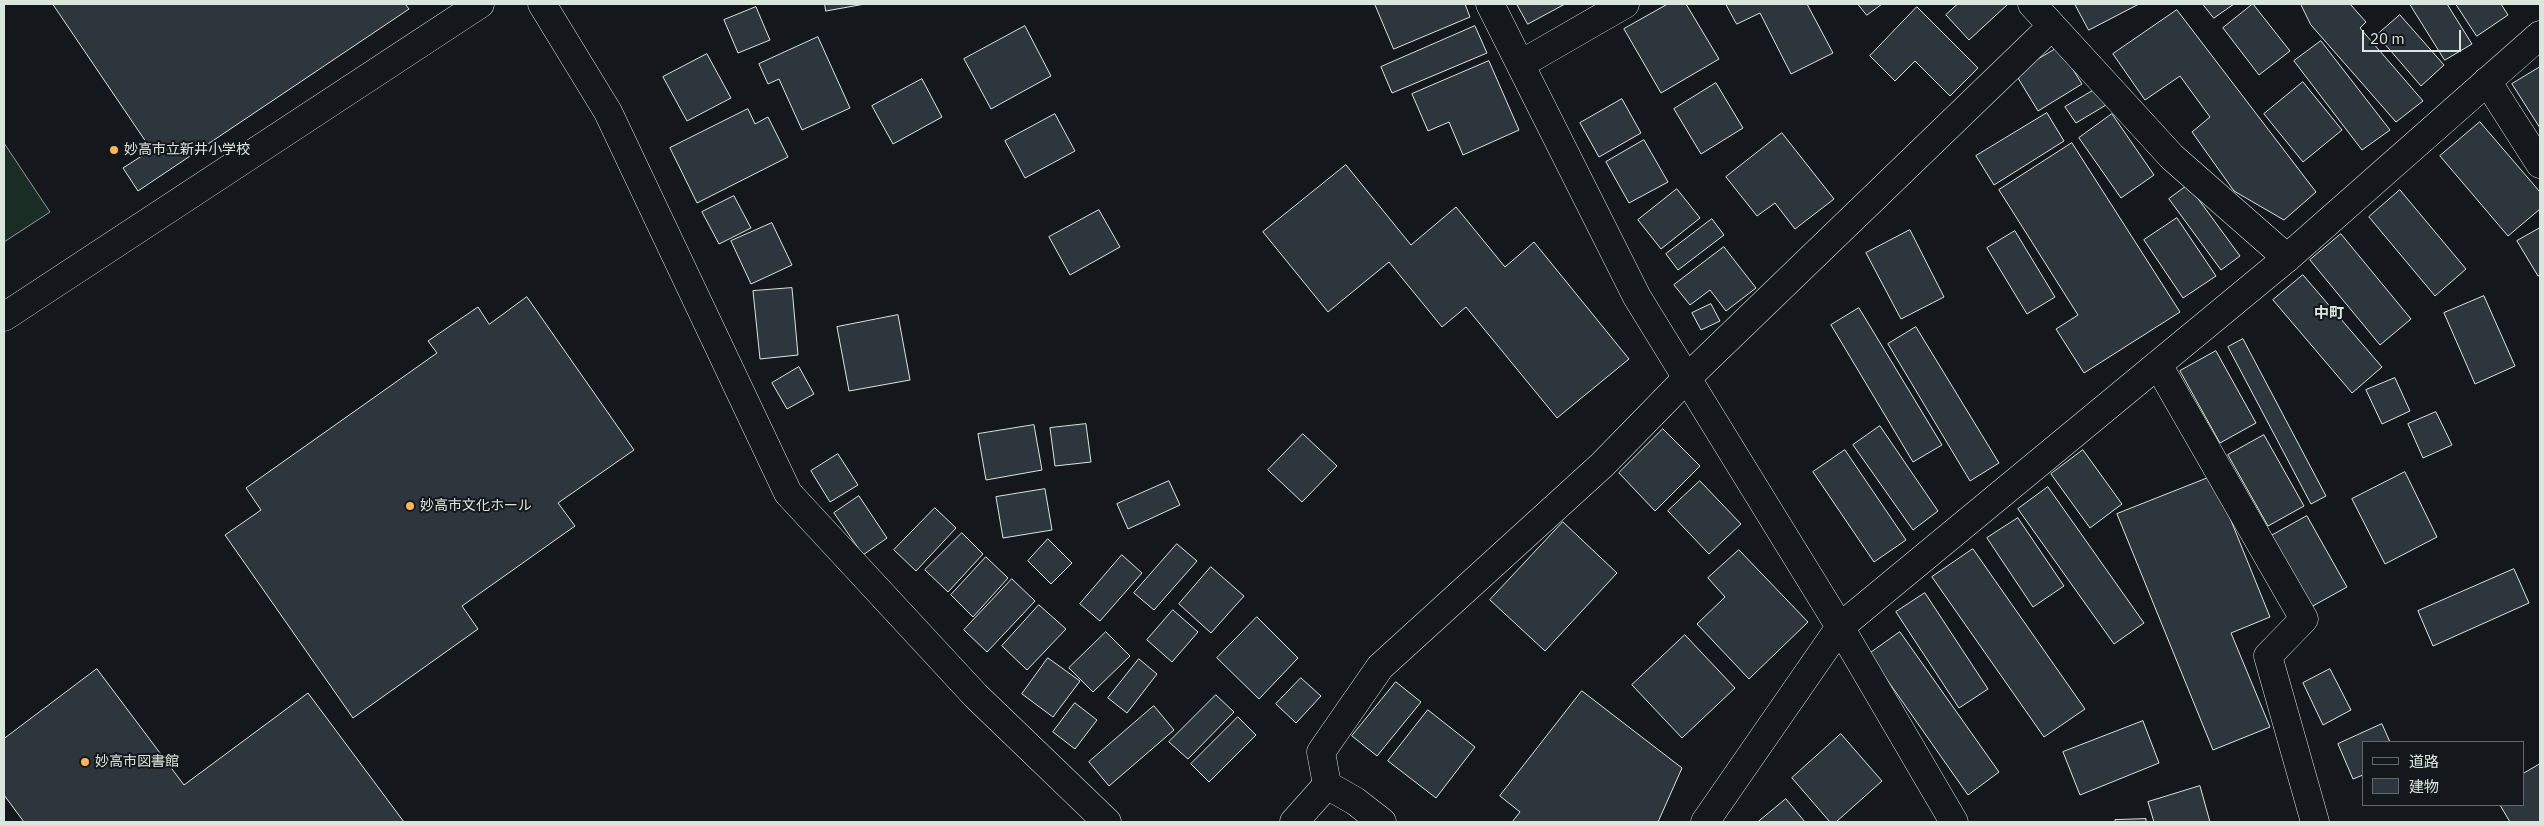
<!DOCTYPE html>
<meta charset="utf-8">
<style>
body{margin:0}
#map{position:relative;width:2544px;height:826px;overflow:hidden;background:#14181c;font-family:"IBM Plex Sans","Noto Sans JP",sans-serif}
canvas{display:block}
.frame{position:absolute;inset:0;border:5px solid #d8e6dc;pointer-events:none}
.legend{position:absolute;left:2362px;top:741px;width:162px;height:65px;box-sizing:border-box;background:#14181c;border:1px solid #626a69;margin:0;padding:6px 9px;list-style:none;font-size:15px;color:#d8e6dc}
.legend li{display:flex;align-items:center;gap:10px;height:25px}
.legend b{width:25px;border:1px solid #626a69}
.scale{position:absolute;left:2362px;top:30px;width:99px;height:22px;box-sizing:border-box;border:2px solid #d8e6dc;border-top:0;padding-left:6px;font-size:15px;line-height:18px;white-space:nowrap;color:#d8e6dc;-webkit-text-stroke:4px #14181c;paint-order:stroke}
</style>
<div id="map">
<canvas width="2544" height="826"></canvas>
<div class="frame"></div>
<ul class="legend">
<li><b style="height:6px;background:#14181c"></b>道路</li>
<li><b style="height:14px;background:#2c363c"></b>建物</li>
</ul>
<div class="scale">20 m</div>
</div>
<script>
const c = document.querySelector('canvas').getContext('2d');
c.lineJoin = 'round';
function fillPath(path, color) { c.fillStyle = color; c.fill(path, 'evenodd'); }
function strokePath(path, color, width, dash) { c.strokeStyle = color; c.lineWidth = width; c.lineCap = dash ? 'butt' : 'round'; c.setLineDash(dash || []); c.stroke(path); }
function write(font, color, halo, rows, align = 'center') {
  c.font = font + ' "IBM Plex Sans","Noto Sans JP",sans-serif'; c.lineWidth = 4; c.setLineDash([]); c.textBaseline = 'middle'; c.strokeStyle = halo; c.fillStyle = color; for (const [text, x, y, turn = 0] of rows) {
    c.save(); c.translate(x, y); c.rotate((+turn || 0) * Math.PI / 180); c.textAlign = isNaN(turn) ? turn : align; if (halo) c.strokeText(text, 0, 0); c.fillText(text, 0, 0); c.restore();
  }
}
const green = new Path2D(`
 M 4,143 L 50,212 L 4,242 Z`);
const building = new Path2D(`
 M 53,4 L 405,4 L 409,9 L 138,191 L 123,168 L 151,150 Z
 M 825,4 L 865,4 L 826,11 Z
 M 1375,4 L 1465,4 L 1470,17 L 1394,49 Z
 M 1517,4 L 1565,4 L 1528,24 Z
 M 1668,4 L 1686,4 L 1719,59 L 1661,93 L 1624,29 Z
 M 1726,4 L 1807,4 L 1833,53 L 1791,74 L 1760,13 L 1737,24 Z
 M 1858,4 L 1882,4 L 1867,15 Z
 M 1958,4 L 2008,4 L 1969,40 L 1946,15 Z
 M 2075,4 L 2139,4 L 2089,30 Z
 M 2203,4 L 2234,4 L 2214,18 Z
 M 2253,4 L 2290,51 L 2259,75 L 2223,28 Z
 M 2301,4 L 2350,4 L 2366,22 L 2360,28 L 2423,101 L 2396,122 L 2311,25 Z
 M 2410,4 L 2447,4 L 2472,44 L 2445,60 Z
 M 2456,4 L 2501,4 L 2508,15 L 2477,36 Z
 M 756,7 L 770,40 L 738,53 L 724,20 Z
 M 1917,7 L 1978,68 L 1950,96 L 1915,61 L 1895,81 L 1870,56 Z
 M 2177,10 L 2316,192 L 2284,220 L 2234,191 L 2192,132 L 2210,117 L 2180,76 L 2145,100 L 2113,54 Z
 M 2400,15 L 2444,65 L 2421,86 L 2377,35 Z
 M 1025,26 L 1051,76 L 991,109 L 964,59 Z
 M 1475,26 L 1487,53 L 1392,93 L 1381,67 Z
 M 818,37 L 850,108 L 802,130 L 779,79 L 768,84 L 759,64 Z
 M 2321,41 L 2390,130 L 2362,150 L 2294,61 Z
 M 2059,47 L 2082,84 L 2038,111 L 2015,73 Z
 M 707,54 L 731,98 L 687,121 L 663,77 Z
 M 1489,61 L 1519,130 L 1463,155 L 1449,122 L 1428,131 L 1412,94 Z
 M 2540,67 L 2540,128 L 2512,84 Z
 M 922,79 L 942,117 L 893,144 L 872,106 Z
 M 2303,82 L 2342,130 L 2303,162 L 2264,114 Z
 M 1716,83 L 1743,128 L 1701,154 L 1674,109 Z
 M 2096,89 L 2106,105 L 2076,123 L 2065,107 Z
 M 1622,99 L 1641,133 L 1599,157 L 1580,123 Z
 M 748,109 L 755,124 L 768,117 L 788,157 L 697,203 L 670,148 Z
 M 2047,113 L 2064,141 L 1994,185 L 1976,156 Z
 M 1055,114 L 1075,151 L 1025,178 L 1005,141 Z
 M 2112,114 L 2154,175 L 2121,198 L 2079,138 Z
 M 2480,122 L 2540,192 L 2540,209 L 2508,236 L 2440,156 Z
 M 1782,133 L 1834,199 L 1795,229 L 1775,203 L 1757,216 L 1726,177 Z
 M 1644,140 L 1668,182 L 1629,203 L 1606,162 Z
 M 2072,143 L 2180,312 L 2084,373 L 2056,329 L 2078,315 L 1999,190 Z
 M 1346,165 L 1411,245 L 1456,207 L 1505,267 L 1534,242 L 1629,359 L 1557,418 L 1466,307 L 1442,327 L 1389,262 L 1328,312 L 1263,232 Z
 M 2188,185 L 2240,256 L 2221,270 L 2169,199 Z
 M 1677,189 L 1700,218 L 1661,249 L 1638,220 Z
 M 2400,190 L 2466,269 L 2435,296 L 2369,217 Z
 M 734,196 L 751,228 L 719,244 L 702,212 Z
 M 1099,210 L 1120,247 L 1070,275 L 1049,237 Z
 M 2177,218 L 2216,276 L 2183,298 L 2144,240 Z
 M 1712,219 L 1724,235 L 1678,270 L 1666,254 Z
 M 772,223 L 792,265 L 751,284 L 731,241 Z
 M 2540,228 L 2540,275 L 2538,276 L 2517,241 Z
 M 1910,230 L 1944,297 L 1901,319 L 1866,253 Z
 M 2015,231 L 2055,297 L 2027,314 L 1987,248 Z
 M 2341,234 L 2411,319 L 2380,345 L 2310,260 Z
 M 1724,247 L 1756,288 L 1726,311 L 1710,290 L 1690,305 L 1674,285 Z
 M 2303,275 L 2382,367 L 2352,393 L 2273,300 Z
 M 792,288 L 798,355 L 760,359 L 753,291 Z
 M 2484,296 L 2515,366 L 2475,384 L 2444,313 Z
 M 527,297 L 634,450 L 558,503 L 575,526 L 462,606 L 478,629 L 353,718 L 225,535 L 261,510 L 246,488 L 437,353 L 428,341 L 478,307 L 489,324 Z
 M 1711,304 L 1720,321 L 1701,330 L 1692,313 Z
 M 1859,308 L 1942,445 L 1913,462 L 1831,325 Z
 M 898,315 L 910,380 L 849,391 L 837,327 Z
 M 1916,327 L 1999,463 L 1970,481 L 1888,344 Z
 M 2243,339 L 2326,496 L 2311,504 L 2228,347 Z
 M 2216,351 L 2256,423 L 2220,443 L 2180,371 Z
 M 799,367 L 814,394 L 787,409 L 772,383 Z
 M 2395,378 L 2410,411 L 2382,424 L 2366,390 Z
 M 2436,412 L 2452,445 L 2423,458 L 2408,424 Z
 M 1086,424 L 1091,462 L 1055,466 L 1050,428 Z
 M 1034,425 L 1042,470 L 986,480 L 978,434 Z
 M 1880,426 L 1938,511 L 1913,530 L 1853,445 Z
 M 1663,429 L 1700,466 L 1655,511 L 1619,473 Z
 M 1303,434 L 1337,466 L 1302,502 L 1268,470 Z
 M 2264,435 L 2304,506 L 2268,526 L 2228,455 Z
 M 1845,450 L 1906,540 L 1874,562 L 1813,472 Z
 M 2083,450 L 2122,504 L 2090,528 L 2051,474 Z
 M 838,454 L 858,485 L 830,502 L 811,471 Z
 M 2405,472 L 2437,537 L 2385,564 L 2352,499 Z
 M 2213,476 L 2270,617 L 2231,633 L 2270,727 L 2213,750 L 2117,514 Z
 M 1169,481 L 1180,505 L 1128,529 L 1117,504 Z
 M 1700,481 L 1741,524 L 1709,554 L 1668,511 Z
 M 2048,487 L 2144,623 L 2114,644 L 2018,509 Z
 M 1045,489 L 1052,530 L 1003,538 L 996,497 Z
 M 859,496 L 887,538 L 863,555 L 834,513 Z
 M 935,508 L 956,528 L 916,571 L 894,550 Z
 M 2307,516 L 2347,587 L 2311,607 L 2271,536 Z
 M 2018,518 L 2064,586 L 2033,607 L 1987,538 Z
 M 1563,522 L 1617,573 L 1545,651 L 1490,600 Z
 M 962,533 L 983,554 L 948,592 L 925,570 Z
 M 1048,539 L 1072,563 L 1051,584 L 1028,561 Z
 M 1177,544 L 1197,561 L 1154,610 L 1134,593 Z
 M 1973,549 L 2085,709 L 2044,737 L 1932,577 Z
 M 1739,550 L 1808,622 L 1749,679 L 1697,624 L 1725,597 L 1708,578 Z
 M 1122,555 L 1142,573 L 1100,621 L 1080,604 Z
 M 986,557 L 1008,578 L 973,617 L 951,595 Z
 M 1211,567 L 1244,596 L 1211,633 L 1179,604 Z
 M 2514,569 L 2529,603 L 2433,646 L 2418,611 Z
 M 1012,579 L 1035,601 L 987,652 L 964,630 Z
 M 1925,593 L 1988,689 L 1959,708 L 1896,612 Z
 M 1039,605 L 1066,629 L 1027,670 L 1002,646 Z
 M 1173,610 L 1198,632 L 1172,662 L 1147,640 Z
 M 1257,617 L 1298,658 L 1259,699 L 1217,658 Z
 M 1106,632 L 1130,656 L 1093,692 L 1069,668 Z
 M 1900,632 L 1999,772 L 1968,795 L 1869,654 Z
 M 1685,635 L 1735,688 L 1682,738 L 1632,685 Z
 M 1048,658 L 1080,681 L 1053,717 L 1022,694 Z
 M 1139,659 L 1157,674 L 1127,713 L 1108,698 Z
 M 97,669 L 184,785 L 308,693 L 404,822 L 24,822 L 4,795 L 4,739 Z
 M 2330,669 L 2351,710 L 2323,725 L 2303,683 Z
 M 1301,678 L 1321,696 L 1296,723 L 1276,704 Z
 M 1396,682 L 1421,702 L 1377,756 L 1352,736 Z
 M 1582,691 L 1682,768 L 1658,822 L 1512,822 L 1520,812 L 1500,796 Z
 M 1216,695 L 1234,712 L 1188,759 L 1169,742 Z
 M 1075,703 L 1097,720 L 1075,749 L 1053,732 Z
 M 1154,706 L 1174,730 L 1109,786 L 1089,762 Z
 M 1428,710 L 1475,747 L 1436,798 L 1388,761 Z
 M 1238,717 L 1256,735 L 1209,782 L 1191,764 Z
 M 2143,721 L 2159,763 L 2080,795 L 2063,752 Z
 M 2382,724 L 2390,742 L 2363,742 L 2363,775 L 2353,779 L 2338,744 Z
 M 1841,734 L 1882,781 L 1836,822 L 1830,822 L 1792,778 Z
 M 2540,764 L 2540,822 L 2510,822 L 2500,805 L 2523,805 L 2523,774 Z
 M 2200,786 L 2210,822 L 2154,822 L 2148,802 Z
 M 1786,799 L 1805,822 L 1758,822 Z
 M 2146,819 L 2146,822 L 2115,822 L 2115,820 Z`);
const street = new Path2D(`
 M 2032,4 L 2172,157 L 2287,258
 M 1521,64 L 1625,4
 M 2158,365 L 2304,619 L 2268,656 L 2315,822
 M 1327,785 L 1321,752 L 1380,667 L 1602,465 L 1687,378 L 2051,27`);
const secondary = new Path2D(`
 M 542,4 L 608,112 L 788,493 L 976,696 L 1107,822
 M 1490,4 L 1637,297 L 1840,627 L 1954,822
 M 2487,81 L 2540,164
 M 4,317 L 480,4
 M 1294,822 L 1327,785 L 1355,801 L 1382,822
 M 1705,822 L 1840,627 L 2287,258 L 2540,35`);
const markers = [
 [114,150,5,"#ffb74d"],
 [410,506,5,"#ffb74d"],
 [85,762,5,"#ffb74d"]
];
const poiNames = [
 ["妙高市立新井小学校",124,150],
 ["妙高市文化ホール",420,506],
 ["妙高市図書館",95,762]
];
const neighbourhoodNames = [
 ["中町",2329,314]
];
fillPath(green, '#1a2d24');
strokePath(green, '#939e99', 1);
fillPath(building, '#2c363c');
strokePath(building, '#d8e6dc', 1);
strokePath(street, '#d8e6dc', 29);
strokePath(secondary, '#d8e6dc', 29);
strokePath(street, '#14181c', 28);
strokePath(secondary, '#14181c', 28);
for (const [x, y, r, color] of markers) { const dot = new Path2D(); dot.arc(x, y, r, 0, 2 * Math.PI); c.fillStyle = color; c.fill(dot); strokePath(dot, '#14181c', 2); }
write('14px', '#d8e6dc', '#14181c', poiNames, 'left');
write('bold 15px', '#d8e6dc', '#14181c', neighbourhoodNames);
</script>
